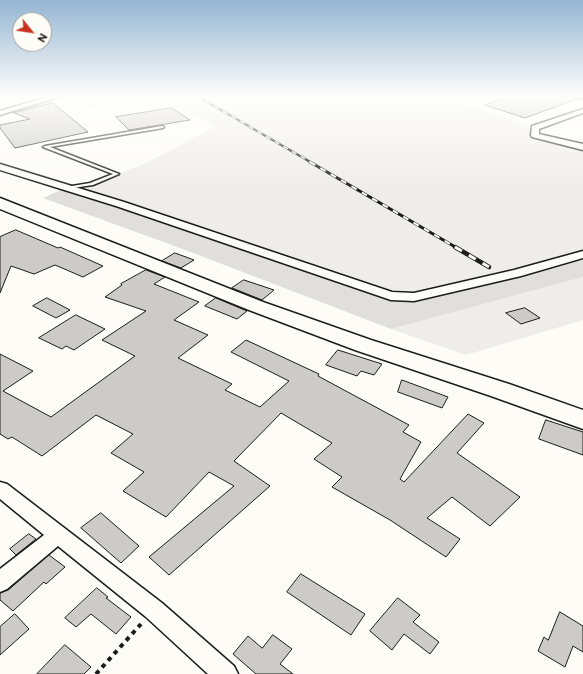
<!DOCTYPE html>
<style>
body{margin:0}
#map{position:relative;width:583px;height:674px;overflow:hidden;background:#fdfcf7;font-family:"Balsamiq Sans",sans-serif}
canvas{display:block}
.north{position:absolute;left:12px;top:12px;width:40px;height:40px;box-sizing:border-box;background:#fdfcf7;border:1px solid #a3a29f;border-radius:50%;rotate:120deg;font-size:11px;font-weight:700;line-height:16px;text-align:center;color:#1c1c1c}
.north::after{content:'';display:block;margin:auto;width:14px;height:18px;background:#c8321e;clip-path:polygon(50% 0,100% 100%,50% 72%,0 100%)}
</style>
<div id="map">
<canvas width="583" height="674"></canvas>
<div class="north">N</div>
</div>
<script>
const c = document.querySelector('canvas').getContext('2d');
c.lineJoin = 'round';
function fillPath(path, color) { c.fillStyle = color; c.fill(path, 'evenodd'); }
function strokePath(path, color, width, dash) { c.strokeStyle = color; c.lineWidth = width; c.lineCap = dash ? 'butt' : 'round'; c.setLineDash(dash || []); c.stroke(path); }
const built = new Path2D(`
 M 72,96 L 149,96 L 89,108 Z
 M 161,96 L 432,96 L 448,102 L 473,106 L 535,128 L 535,135 L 583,147 L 583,254 L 400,298 L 84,194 L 86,190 L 91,184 L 144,164 L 215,127 Z
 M 583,277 L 583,320 L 466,355 L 391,329 Z`);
const green = new Path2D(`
 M 65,188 L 400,298 L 583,254 L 583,277 L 391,329 L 188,251 L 43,198 Z`);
const building = new Path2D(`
 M 508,96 L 574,96 L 577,99 L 525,118 L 485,105 Z
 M 53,103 L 88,132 L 15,148 L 0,128 L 0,125 L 30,119 L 14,113 Z
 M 172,108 L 190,120 L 129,130 L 116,117 Z
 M 16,230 L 58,248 L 60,247 L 103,266 L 83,277 L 55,265 L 34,274 L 11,266 L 0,293 L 0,237 Z
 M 175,253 L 194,260 L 181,268 L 162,261 Z
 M 146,270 L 165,277 L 154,284 L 199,302 L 174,320 L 208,335 L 178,358 L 232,384 L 225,390 L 260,407 L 289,381 L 231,352 L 246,340 L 319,374 L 318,376 L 409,425 L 403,432 L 421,442 L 400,479 L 404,482 L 468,414 L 484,423 L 457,453 L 520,497 L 490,526 L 452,497 L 427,518 L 460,539 L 446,557 L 390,520 L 332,487 L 342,477 L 314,459 L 332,443 L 281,413 L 234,461 L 270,486 L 169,575 L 149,557 L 234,486 L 209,472 L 166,517 L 123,491 L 144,472 L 111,453 L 133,434 L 96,415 L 42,456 L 12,437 L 8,439 L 0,434 L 0,354 L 33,371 L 3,391 L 51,417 L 135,356 L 102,340 L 146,311 L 105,297 L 122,285 L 121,284 Z
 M 244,280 L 274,290 L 262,300 L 232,288 Z
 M 47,298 L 70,310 L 56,318 L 33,306 Z
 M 216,298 L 247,311 L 237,319 L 205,306 Z
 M 525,308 L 540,318 L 521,324 L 506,313 Z
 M 76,315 L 105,329 L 74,350 L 66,346 L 62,349 L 39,338 Z
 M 338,350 L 382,364 L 374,375 L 361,371 L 357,376 L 326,365 Z
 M 402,380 L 448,397 L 442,408 L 398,392 Z
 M 546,420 L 583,432 L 583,455 L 539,439 Z
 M 101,513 L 139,546 L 121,563 L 81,528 Z
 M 29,534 L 36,539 L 16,555 L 10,549 Z
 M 49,555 L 65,567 L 46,584 L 44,582 L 13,611 L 0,600 L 0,593 L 8,590 Z
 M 301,574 L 365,614 L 351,635 L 287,592 Z
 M 97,588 L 108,597 L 106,598 L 131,617 L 116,634 L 91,614 L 76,627 L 65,618 Z
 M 398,598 L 420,615 L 413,622 L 439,642 L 430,654 L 404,634 L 392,650 L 370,631 Z
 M 560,612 L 583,626 L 583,652 L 573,646 L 565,667 L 538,651 L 544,637 L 548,640 Z
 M 15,614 L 29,629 L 0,655 L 0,627 Z
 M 273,635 L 292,649 L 280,664 L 293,674 L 256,674 L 233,654 L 248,636 L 262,648 Z
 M 65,645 L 91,667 L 84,674 L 37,674 Z`);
const pathFar1 = new Path2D(`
 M 179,96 L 188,96`);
const path = new Path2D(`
 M 96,674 L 141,624`);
const lane = new Path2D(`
 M 162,126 L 164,127 L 163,128 L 50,147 L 119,174 L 93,185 L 66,189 L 64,188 L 66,187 L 90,183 L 113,174 L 43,147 L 45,146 Z`);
const street = new Path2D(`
 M 50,96 L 62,96 L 0,115 L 0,111 Z
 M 575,96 L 583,96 L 583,99 L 576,97 Z
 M 583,109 L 583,113 L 539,129 L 539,134 L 583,144 L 583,150 L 532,137 L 531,135 L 532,126 Z
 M 0,164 L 124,202 L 392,292 L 414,293 L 514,270 L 583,251 L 583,258 L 521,276 L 414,301 L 391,300 L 116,206 L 0,170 Z
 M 0,482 L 7,484 L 162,603 L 234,666 L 238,674 L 208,674 L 146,617 L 58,546 L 7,589 L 0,592 L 0,569 L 44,535 L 0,499 Z`);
const primary = new Path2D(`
 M 0,198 L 263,302 L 371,340 L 509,384 L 583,410 L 583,429 L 491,396 L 355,350 L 249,310 L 0,209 Z`);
const railFar2 = new Path2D(`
 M 197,96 L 312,163`);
const railFar1 = new Path2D(`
 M 310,162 L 457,248`);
const rail = new Path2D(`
 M 455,247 L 489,267`);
fillPath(built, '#eeede9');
fillPath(green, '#e0dfdb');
fillPath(building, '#cccbc8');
strokePath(building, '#1c1c1c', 1);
strokePath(lane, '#1c1c1c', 3);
strokePath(street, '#1c1c1c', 3);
strokePath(primary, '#1c1c1c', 3);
strokePath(pathFar1, '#1c1c1c', 1.5, [1.5, 1.5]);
strokePath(path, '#1c1c1c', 4, [4.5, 4.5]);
fillPath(lane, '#fdfcf7');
fillPath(street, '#fdfcf7');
fillPath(primary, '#fdfcf7');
strokePath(railFar2, '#1c1c1c', 2.5);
strokePath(railFar1, '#1c1c1c', 3);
strokePath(rail, '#1c1c1c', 4.5);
strokePath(railFar2, '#fdfcf7', 1.5, [5]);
strokePath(railFar1, '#fdfcf7', 2, [6]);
strokePath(rail, '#fdfcf7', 3, [8]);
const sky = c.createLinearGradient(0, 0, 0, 191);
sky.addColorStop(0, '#94b5d2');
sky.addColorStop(0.5, '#fefefb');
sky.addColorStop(1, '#fefefb00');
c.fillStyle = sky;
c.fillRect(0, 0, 583, 191);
</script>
